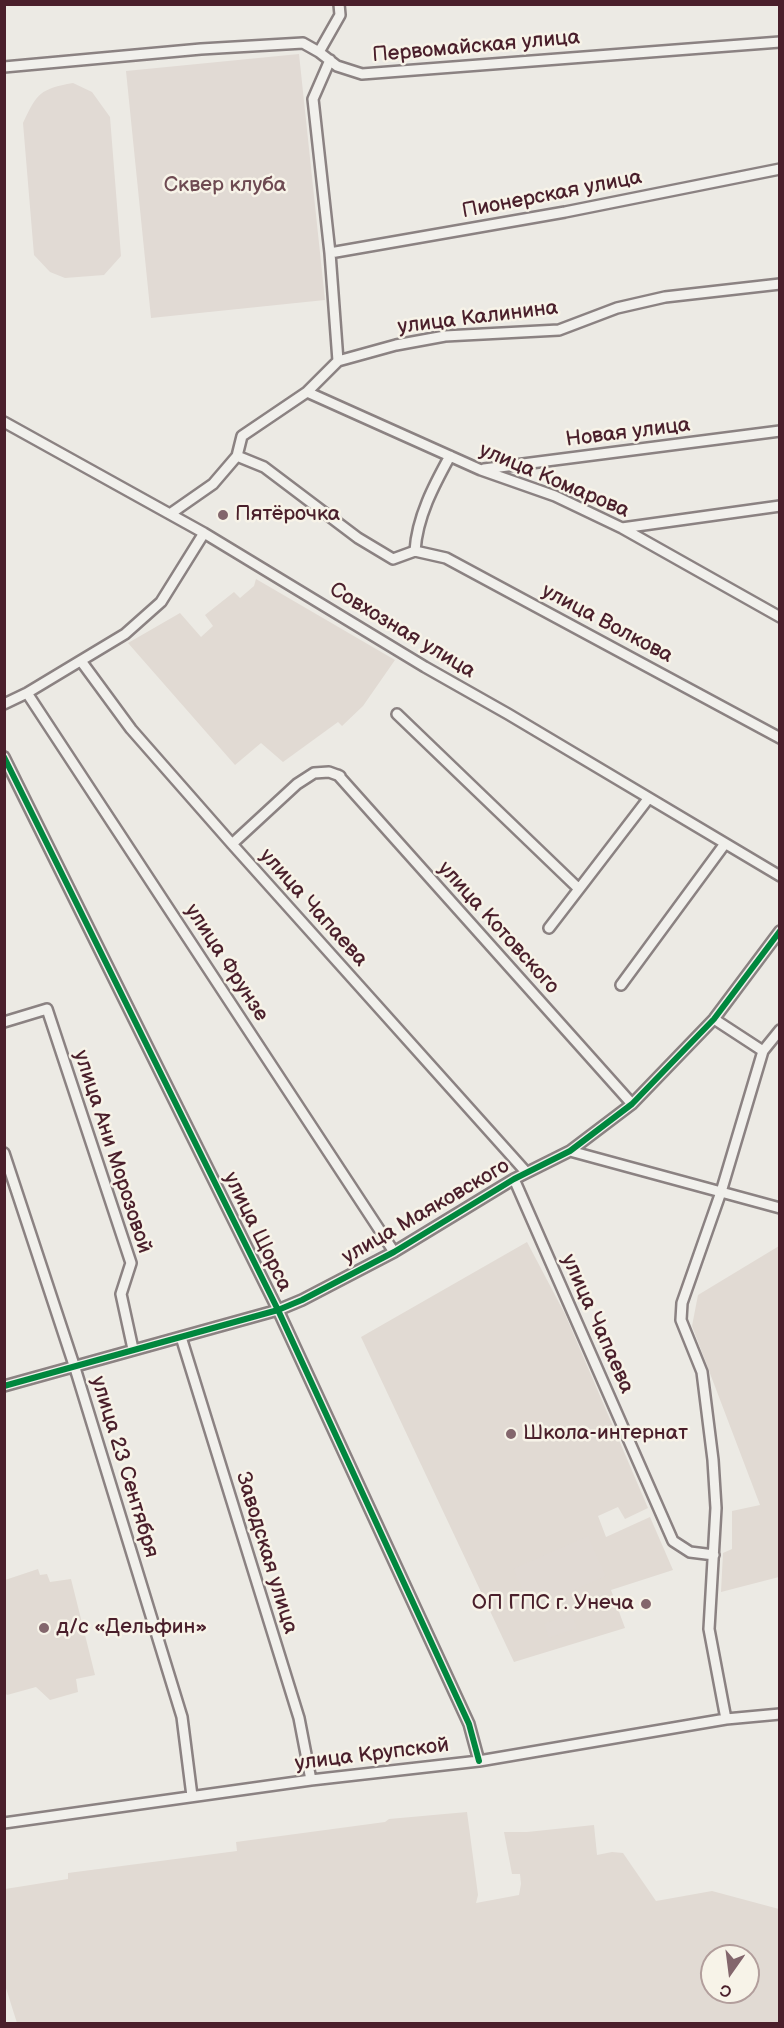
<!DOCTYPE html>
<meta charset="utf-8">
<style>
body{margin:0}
#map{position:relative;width:784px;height:2028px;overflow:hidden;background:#eceae4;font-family:"Balsamiq Sans",sans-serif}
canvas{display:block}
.frame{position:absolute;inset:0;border:6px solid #4a1f2b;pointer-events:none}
.north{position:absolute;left:700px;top:1944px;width:60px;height:60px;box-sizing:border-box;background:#f7f3e8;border:2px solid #b29e9c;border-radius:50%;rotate:194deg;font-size:16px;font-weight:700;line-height:24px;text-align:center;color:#4a1f2b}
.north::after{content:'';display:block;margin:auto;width:21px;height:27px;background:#83666c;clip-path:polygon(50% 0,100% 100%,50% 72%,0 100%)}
</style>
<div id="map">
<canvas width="784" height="2028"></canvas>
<div class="frame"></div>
<div class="north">С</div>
</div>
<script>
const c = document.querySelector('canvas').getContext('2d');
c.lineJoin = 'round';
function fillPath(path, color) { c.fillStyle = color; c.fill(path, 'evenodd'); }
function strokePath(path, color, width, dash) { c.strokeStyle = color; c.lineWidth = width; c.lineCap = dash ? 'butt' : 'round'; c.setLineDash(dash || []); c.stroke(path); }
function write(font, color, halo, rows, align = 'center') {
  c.font = font + ' "Balsamiq Sans",sans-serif'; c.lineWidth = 5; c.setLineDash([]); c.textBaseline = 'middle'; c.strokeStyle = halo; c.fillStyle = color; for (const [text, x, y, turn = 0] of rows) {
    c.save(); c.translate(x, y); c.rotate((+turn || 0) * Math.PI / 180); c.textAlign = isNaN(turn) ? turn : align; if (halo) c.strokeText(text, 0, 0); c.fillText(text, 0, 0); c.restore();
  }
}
const built = new Path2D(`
 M 256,579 L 395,660 L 363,706 L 342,726 L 338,722 L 283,762 L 261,743 L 235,765 L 128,643 L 180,613 L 201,637 L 213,626 L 205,615 L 234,592 L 240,598 L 254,586 Z
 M 527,1242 L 565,1314 L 648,1508 L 625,1519 L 618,1507 L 598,1516 L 606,1537 L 650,1517 L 673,1570 L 611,1590 L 625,1628 L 514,1662 L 361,1337 Z
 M 779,1246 L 779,1577 L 721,1592 L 723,1553 L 732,1549 L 732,1511 L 760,1505 L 692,1326 L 698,1295 Z
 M 38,1569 L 40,1575 L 47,1574 L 50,1582 L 71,1579 L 95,1675 L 76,1679 L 78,1692 L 50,1700 L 36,1687 L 7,1695 L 5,1693 L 5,1580 Z
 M 467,1812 L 478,1895 L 476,1903 L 519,1895 L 521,1884 L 520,1874 L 512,1874 L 504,1832 L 527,1832 L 594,1825 L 597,1855 L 612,1852 L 623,1853 L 656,1901 L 712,1891 L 779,1909 L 779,2023 L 17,2023 L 5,1985 L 5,1889 L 68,1879 L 68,1873 L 237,1851 L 236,1842 L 385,1822 L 389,1819 ZM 712,1956 L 748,1956 L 748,1992 L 712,1992 Z`);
const green = new Path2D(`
 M 299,54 L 325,300 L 151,318 L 126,71 Z
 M 73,83 L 92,92 L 110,117 L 121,256 L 104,275 L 65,278 L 50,272 L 34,255 L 23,123 C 37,93 40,89 73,83 Z
 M 588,1536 L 606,1576 L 531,1609 L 513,1569 Z
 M 572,1614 L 577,1628 L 549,1638 L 544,1624 Z`);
const minor = new Path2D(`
 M 319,52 L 340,15 L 339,4
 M 330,60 L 313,99 L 330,253 L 338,361
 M 4,67 L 201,49 L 303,43 L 319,52 L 337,66 L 362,74 L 780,42
 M 330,253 L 565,212 L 780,169
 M 307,392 L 481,470 L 555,496 L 622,528 L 780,617
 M 4,422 L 204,533 L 425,667 L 508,714 L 780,876
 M 237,456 L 264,467 L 358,538 L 393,559 L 415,551
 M 484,469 L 780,431
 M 170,514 L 213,484 L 237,456 L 242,436 L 307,392 L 338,361 L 396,345 L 445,336 L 559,330 L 617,308 L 665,297 L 780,284
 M 622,528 L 780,506
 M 415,551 L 446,558 L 780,738
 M 415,551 C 417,517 434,485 450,456
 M 81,661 L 131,729 L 232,844 L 526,1172
 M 27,693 L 394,1252
 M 4,704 L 27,693 L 125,634 L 161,602 L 204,533
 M 397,714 L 579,889 L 648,799
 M 4,757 L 278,1310 L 469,1724 L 479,1761
 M 338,775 L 632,1104
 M 232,844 L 297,784 L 314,773 L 329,772 L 340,776
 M 549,928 L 579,889
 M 621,985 L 724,845
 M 714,1019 L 763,1051 L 721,1192 L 682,1303 L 681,1320 L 702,1372 L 713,1460 L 716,1508 L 709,1629 L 726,1719
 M 4,1022 L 47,1009 L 131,1263 L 121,1294 L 133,1349
 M 763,1051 L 780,1030
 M 570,1151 L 780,1208
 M 4,1153 L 75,1368 L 182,1717 L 192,1796
 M 514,1179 L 673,1541 L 690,1552 L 714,1555
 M 181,1337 L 299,1718 L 311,1780
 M 4,1386 L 278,1310 L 302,1300 L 394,1252 L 514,1179 L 570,1151 L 632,1104 L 714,1019 L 780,931
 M 4,1823 L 311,1780 L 479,1761 L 726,1719 L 780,1714`);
const cycleway = new Path2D(`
 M 4,757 L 278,1310 L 469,1724 L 479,1761
 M 4,1386 L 278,1310 L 302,1300 L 394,1252 L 514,1179 L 570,1151 L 632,1104 L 714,1019 L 780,931`);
const markers = [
 [223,515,6,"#83666c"],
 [511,1434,6,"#83666c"],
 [646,1604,6,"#83666c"],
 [44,1628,6,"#83666c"]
];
const streetNames = [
 ["Первомайская улица",476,47,-5],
 ["Пионерская улица",552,195,-11],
 ["улица Калинина",478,318,-7],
 ["Новая улица",628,433,-7],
 ["улица Комарова",554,481,23],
 ["улица Волкова",607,624,28],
 ["Совхозная улица",402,631,31],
 ["улица Чапаева",313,908,48],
 ["улица Котовского",498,928,48],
 ["улица Фрунзе",226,963,57],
 ["улица Ани Морозовой",112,1152,72],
 ["улица Маяковского",426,1212,-30],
 ["улица Щорса",257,1232,64],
 ["улица Чапаева",597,1324,66],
 ["улица 23 Сентября",124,1467,73],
 ["Заводская улица",266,1553,73],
 ["улица Крупской",372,1755,-7]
];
const parkNames = [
 ["Сквер клуба",225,186]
];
const poiNames = [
 ["Пятёрочка",235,515],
 ["Школа-интернат",523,1434],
 ["ОП ГПС г. Унеча",634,1604,"right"],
 ["д/с «Дельфин»",56,1628]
];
fillPath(built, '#e1dad3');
fillPath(green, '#e1dad4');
strokePath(minor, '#8b8282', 14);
strokePath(minor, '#f1f0ec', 9);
strokePath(cycleway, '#00873e', 6);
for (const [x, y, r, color] of markers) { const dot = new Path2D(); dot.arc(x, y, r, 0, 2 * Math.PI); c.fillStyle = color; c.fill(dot); strokePath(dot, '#f7f3e8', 2); }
write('21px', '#4a1f2b', '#f7f3e8', streetNames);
write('21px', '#6e4a52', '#f7f3e8', parkNames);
write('21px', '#4a1f2b', '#f7f3e8', poiNames, 'left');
</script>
